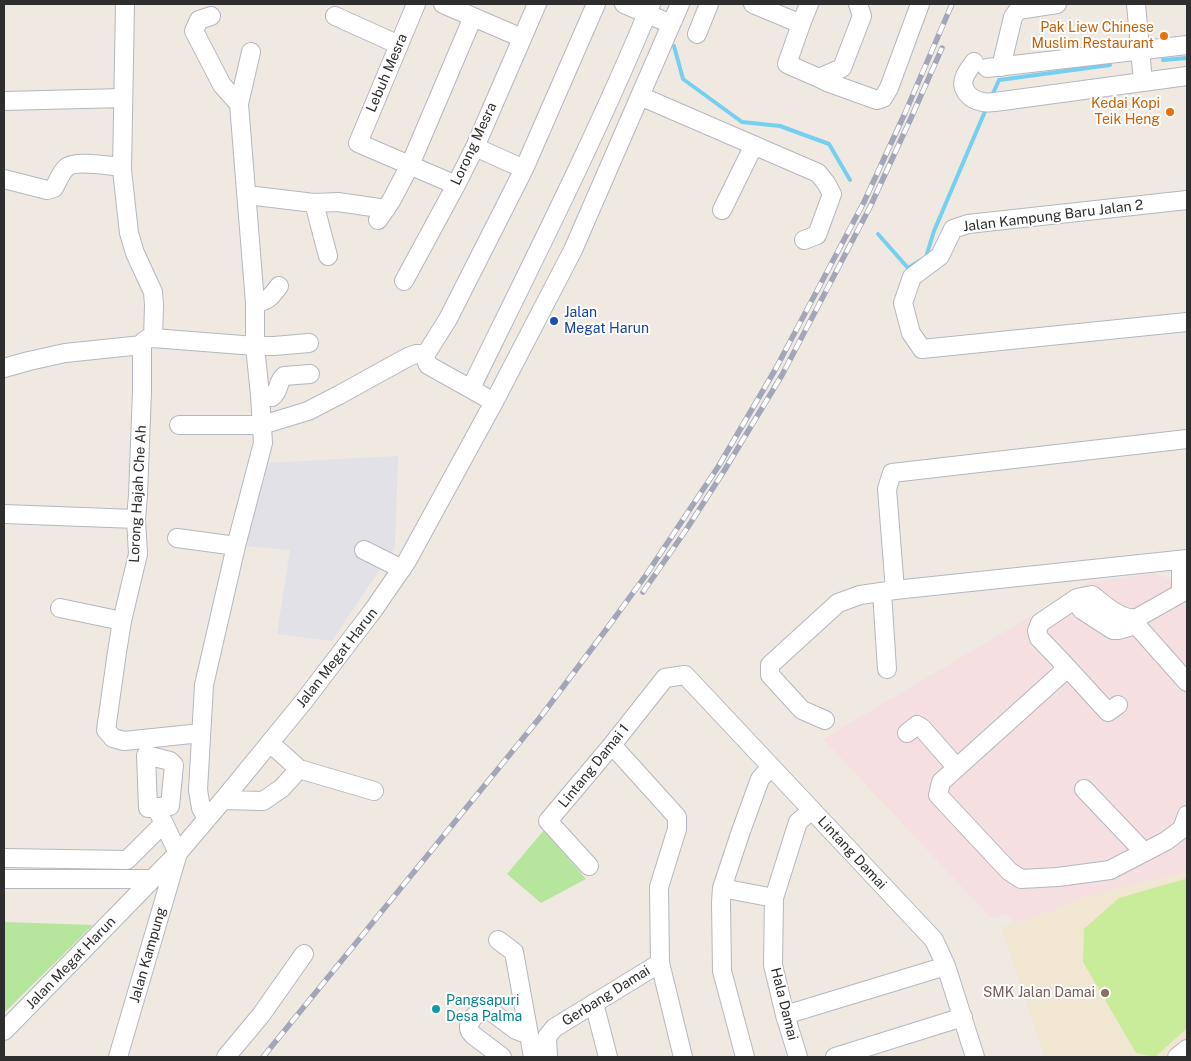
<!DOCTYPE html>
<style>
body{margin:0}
#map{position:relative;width:1191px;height:1061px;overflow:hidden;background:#efe9e1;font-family:"Public Sans",sans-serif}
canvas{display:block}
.frame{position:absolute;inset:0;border:5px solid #2e2e2e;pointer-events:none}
</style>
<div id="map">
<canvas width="1191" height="1061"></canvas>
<div class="frame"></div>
</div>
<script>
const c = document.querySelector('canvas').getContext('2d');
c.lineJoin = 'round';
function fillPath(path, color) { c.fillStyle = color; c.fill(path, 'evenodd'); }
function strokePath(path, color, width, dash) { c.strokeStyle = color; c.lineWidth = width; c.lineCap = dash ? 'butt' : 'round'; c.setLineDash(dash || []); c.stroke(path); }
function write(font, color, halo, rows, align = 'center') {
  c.font = font + ' "Public Sans",sans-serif'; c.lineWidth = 4; c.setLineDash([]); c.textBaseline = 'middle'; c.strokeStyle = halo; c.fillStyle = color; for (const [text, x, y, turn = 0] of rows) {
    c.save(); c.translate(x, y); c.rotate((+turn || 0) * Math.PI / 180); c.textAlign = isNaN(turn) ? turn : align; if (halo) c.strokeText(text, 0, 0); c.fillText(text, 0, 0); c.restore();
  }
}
const industrial = new Path2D(`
 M 398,456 L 395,547 L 332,641 L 277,634 L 290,550 L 241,546 L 262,463 Z`);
const education = new Path2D(`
 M 1187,872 L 1187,1057 L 1045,1057 L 1002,928 L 1086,897 Z`);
const medical = new Path2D(`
 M 1153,573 L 1187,584 L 1187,872 L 1086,897 L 1015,924 L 1006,914 L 991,918 L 823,739 L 1087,583 Z`);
const green = new Path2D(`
 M 544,830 L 586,879 L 541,903 L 507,874 Z
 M 4,922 L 93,925 L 4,1013 Z`);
const pitch = new Path2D(`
 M 1185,879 L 1187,881 L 1187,1028 L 1155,1057 L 1136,1053 L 1083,962 L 1084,929 L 1119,898 Z`);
const stream = new Path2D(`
 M 674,46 L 683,79 L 742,122 L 780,126 L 829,144 L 850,180
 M 1163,60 L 1187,58
 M 991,98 L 999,80 L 1110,65
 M 878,234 L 908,268 L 926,257 L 934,231 L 986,109`);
const minor = new Path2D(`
 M 125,4 L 122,170 L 129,233 L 135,253 L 153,292 L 154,305 L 153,338
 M 416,4 L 358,143 L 456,185
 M 443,4 L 522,38
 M 624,4 L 671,24
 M 753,4 L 801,24
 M 809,4 L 801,24 L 787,64 L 819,78 L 842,68 L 862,16 L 858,4
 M 1136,4 L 1143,82
 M 335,16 L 399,45
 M 697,34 L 709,4
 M 974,62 C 971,67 967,71 965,76 C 959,89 970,100 983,102 C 987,103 991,102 995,102 L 1187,76
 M 1001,67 L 1013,17 L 1018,10 L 1057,4
 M 987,68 L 1187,45
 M 819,78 L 827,82 L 877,100 L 883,98 L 889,88 L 920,4
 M 640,96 L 818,173 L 826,183 L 832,194 L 817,235 L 804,240
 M 4,101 L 123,98
 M 239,104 L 251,52
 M 475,147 L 524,169
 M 4,179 L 47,190 L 54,188 C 58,181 61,172 67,167 C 76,160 110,166 122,167
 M 247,195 L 314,203 L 328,256
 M 1187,200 L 968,224 L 953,229 L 940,256 L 912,277 L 903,303 L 911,333 L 922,349 L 1187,322
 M 314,203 L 338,202 L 386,209
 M 722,210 L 754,145
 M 378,220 L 391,201 L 410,165 L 473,17
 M 404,281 L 456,185 L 475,147 L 537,4
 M 255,303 C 268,301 271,297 279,286
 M 143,342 L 147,339 L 153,338 L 255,346 L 274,346 L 309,343
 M 142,345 L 142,391 L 138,495 L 136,519 L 138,554 L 122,621 L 117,652 L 106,730 L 113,738 L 124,741 L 201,733
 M 4,368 L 29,361 L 65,353 L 142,345
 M 471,388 C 533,261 597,135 651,4
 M 260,395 L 272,397 C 281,389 276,384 284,376 L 310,374
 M 494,402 L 428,365 L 426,360 L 426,354 L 448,319 L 524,169 L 596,4
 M 179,425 L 262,425 L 308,411 L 339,395 L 408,357 L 416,354 L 426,354
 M 4,514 L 136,519
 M 177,538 L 236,546
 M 364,550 L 402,569
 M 1181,560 L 1181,593 L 1137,618 C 1121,621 1104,604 1092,595 L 1077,598 L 1040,623 L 1037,631 L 1039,638 L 1064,664 L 1062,673 L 941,782 L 938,795 L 1009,871 L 1021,879 L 1058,877 L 1110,870 L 1166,841 L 1182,829 L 1187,815
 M 895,590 L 887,489 L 892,473 L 1187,439
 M 882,592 L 887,669
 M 1077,598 L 1079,606 L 1082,610 L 1113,630 L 1118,630 L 1136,625
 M 60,608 L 122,621
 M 1131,619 L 1187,682
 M 1064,664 L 1108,712 L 1118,705
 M 825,720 L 802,710 L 770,675 L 770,665 L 838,603 L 860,595 L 895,590 L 1187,559
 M 907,733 L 917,725 L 922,728 L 957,768
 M 270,743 L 299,769
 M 612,745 L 677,817 L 677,829 L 659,887 L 660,963 L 683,1057
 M 146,755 L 170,761 L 174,765 L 170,806 L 148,808 Z
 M 1084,789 L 1144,852
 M 223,800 L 263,801 L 282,788 L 299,769 L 374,791
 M 207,819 L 201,808 L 198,790 L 204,685 L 236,546 L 263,443 L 260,395 L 255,346 L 255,303 L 239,104 L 222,85 L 194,31 L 199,20 L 211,16
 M 4,858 L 127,860 L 164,823
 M 589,866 L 548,821 L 612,745 L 665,678 L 685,675 L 934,940 L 946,966 L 975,1057
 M 4,879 L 153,879
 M 722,888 L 774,898
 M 498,940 L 514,952 L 533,1057
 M 594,1003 L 608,1057
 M 785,1015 L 946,966
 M 4,1031 L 178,853 L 223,800 L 304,701 L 374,609 L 407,561 L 494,402 L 573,250 L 680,4
 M 118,1057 L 178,853 L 156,807
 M 226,1057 L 261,1015 L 304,954
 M 502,1057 L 473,1035 C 471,1033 469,1031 469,1028 C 468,1021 478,1012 484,1008 L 489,1010 L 516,1030 L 521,1032 L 528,1033
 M 548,1057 L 547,1037 L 554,1028 L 660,963
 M 745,1057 L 722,971 L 721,902 L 722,888 L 741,831 L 760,779 L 771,767
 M 798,1057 L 785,1015 L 773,965 L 774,898 L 798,822 L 812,810
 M 835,1057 L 963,1017
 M 1177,1057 L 1187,1049`);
const rail = new Path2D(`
 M 643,592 L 688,527 L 724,471 L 782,375 L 870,207 L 911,118 L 942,48
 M 263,1057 L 542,715 L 608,627 L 646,575 L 718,467 L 775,370 L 864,202 L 905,113 L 952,4`);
const markers = [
 [1164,36,5,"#e8710a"],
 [1170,112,5,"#e8710a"],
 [554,321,5,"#1a4fb4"],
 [1105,993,5,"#8d6e63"],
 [436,1009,5,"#0f9aa8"]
];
const foodNames = [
 ["Pak Liew Chinese",1154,28],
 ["Muslim Restaurant",1154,44],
 ["Kedai Kopi",1160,104],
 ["Teik Heng",1160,120]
];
const streetNames = [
 ["Lebuh Mesra",387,73,-67],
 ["Lorong Mesra",474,144,-65],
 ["Jalan Kampung Baru Jalan 2",1053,216,-7],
 ["Lorong Hajah Che Ah",138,494,-87],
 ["Jalan Megat Harun",337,658,-52],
 ["Lintang Damai 1",594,766,-51],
 ["Lintang Damai",852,853,47],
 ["Jalan Kampung",148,955,-74],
 ["Jalan Megat Harun",71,963,-46],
 ["Gerbang Damai",606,996,-32],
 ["Hala Damai",784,1004,76]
];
const transitNames = [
 ["Jalan",564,313],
 ["Megat Harun",564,329]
];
const educationNames = [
 ["SMK Jalan Damai",1095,993]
];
const cultureNames = [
 ["Pangsapuri",446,1001],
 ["Desa Palma",446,1017]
];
fillPath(industrial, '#e3e1e8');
fillPath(education, '#f0e6d1');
fillPath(medical, '#f5dfe0');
fillPath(green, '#b6e59e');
fillPath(pitch, '#c9ec9a');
strokePath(stream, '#75cff0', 4);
strokePath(minor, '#b4b7c1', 20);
strokePath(minor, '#fff', 18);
strokePath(rail, '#a3a6b8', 5.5);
strokePath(rail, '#fff', 4, [11]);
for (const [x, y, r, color] of markers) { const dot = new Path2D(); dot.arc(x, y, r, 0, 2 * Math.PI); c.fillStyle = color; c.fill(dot); strokePath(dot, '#fff', 2); }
write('14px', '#c56008', '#fff', foodNames, 'right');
write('14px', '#2e2e2e', '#fff', streetNames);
write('14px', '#164399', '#fff', transitNames, 'left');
write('14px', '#785e54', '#fff', educationNames, 'right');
write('14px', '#0d838f', '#fff', cultureNames, 'left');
</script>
